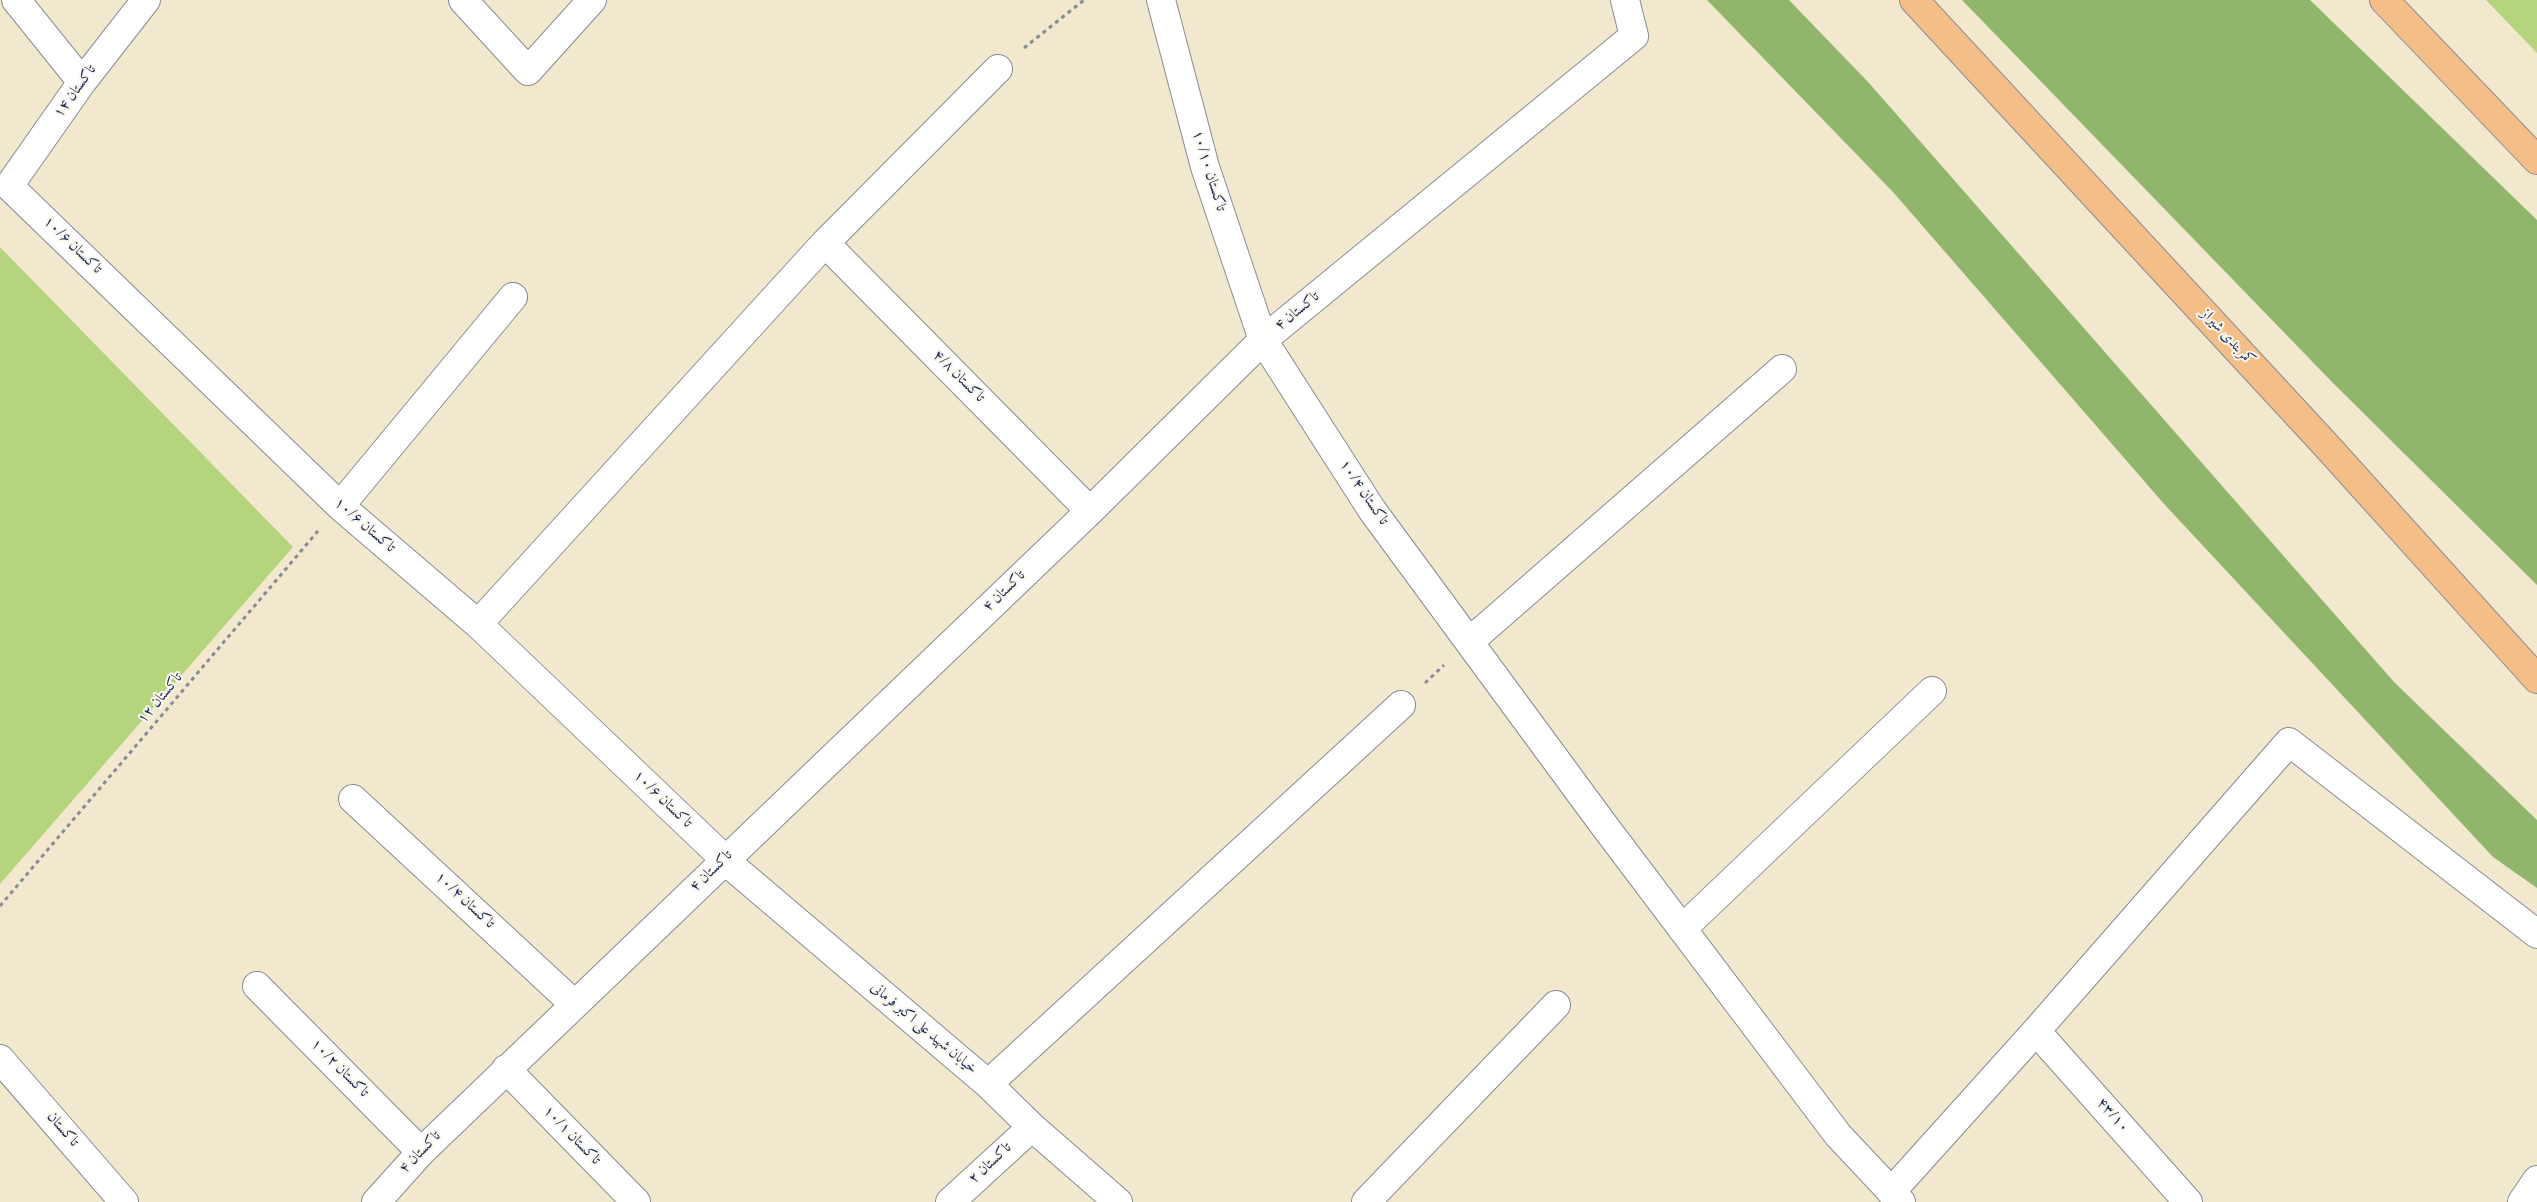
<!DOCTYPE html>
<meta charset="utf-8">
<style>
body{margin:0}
canvas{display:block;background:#f2e8ce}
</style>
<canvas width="2537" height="1202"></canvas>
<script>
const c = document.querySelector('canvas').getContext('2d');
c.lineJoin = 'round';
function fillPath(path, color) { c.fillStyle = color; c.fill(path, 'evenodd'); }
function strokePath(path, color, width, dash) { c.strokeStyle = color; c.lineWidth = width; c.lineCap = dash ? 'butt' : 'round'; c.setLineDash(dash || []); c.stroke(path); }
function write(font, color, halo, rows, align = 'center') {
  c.font = font + ' Vollkorn,Amiri,serif'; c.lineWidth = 4; c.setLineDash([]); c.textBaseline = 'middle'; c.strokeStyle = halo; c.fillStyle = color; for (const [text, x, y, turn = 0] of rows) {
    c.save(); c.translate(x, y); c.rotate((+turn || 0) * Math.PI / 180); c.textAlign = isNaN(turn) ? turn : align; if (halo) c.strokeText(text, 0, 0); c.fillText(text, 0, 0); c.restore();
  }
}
const green = new Path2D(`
 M 2486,0 L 2537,0 L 2537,53 Z
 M 0,247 L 293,547 L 0,884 Z`);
const forest = new Path2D(`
 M 1707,0 L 1789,0 L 1869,83 L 2394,682 L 2537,820 L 2537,888 L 2493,857 L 2165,505 L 1893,192 Z
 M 1962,0 L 2310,0 L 2537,220 L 2537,585 L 2333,383 Z`);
const path = new Path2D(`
 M 1024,48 L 1084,0
 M 1425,683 L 1444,665
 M 0,906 L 318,531`);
const minor = new Path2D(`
 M 16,0 L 82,82
 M 146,0 L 82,82 L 9,186 L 340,506 L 478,624 L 735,869 L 988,1084 L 1032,1127 L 1118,1202
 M 463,0 L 528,71 L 592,0
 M 1161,0 L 1205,167 L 1263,340 L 1372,510 L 1603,824 L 1838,1135 L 1901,1202
 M 825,243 L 1090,511
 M 340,506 L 513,297
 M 478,624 L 825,243 L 998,69
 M 1469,642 L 1782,369
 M 353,799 L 574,1004
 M 1682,929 L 1932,691
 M 257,986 L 421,1152
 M 2036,1031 L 2188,1202
 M 506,1069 L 636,1202
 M 988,1084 L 1401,705
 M 1891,1192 L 2036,1031 L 2289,742 L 2537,934
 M 376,1202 L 421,1152 L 1090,511 L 1263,340 L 1634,36 L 1625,0
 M 950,1202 L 1032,1127
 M 1366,1202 L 1556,1005
 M 2522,1202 L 2537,1180`);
const tertiary = new Path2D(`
 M 0,1059 L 124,1202`);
const trunk = new Path2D(`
 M 1914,0 L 2323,442 L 2537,679
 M 2384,0 L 2537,160`);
const streetNames = [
 ["تاکستان ۱۴",76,92,-54],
 ["تاکستان ۱۰/۱۰",1208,171,73],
 ["تاکستان ۱۰/۶",72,246,44],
 ["تاکستان ۴",1298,312,-39],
 ["کمربندی شیراز",2227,338,47],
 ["تاکستان ۴/۸",958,377,45],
 ["تاکستان ۱۰/۴",1363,493,56],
 ["تاکستان ۱۰/۶",364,526,41],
 ["تاکستان ۴",1005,592,-44],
 ["تاکستان ۱۲",161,699,-50],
 ["تاکستان ۱۰/۶",662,800,44],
 ["تاکستان ۴",712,872,-44],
 ["تاکستان ۱۰/۴",464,901,43],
 ["خیابان شهید علی اکبر فرمانی",923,1029,40],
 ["تاکستان ۱۰/۲",339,1069,45],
 ["۴۳/۱۰",2112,1116,48],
 ["تاکستان",62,1130,49],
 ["تاکستان ۱۰/۱",571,1136,46],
 ["تاکستان ۴",421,1153,-46],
 ["تاکستان ۲",991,1164,-43]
];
fillPath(green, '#b5d57c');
fillPath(forest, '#90b66c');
strokePath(minor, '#868c96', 30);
strokePath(tertiary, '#868c96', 30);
strokePath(trunk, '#868c96', 30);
strokePath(path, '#868c96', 3, [4, 4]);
strokePath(minor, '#fff', 28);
strokePath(tertiary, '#fff', 28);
strokePath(trunk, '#f6be87', 28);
write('15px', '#1b2f5e', '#fbf7ec', streetNames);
</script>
